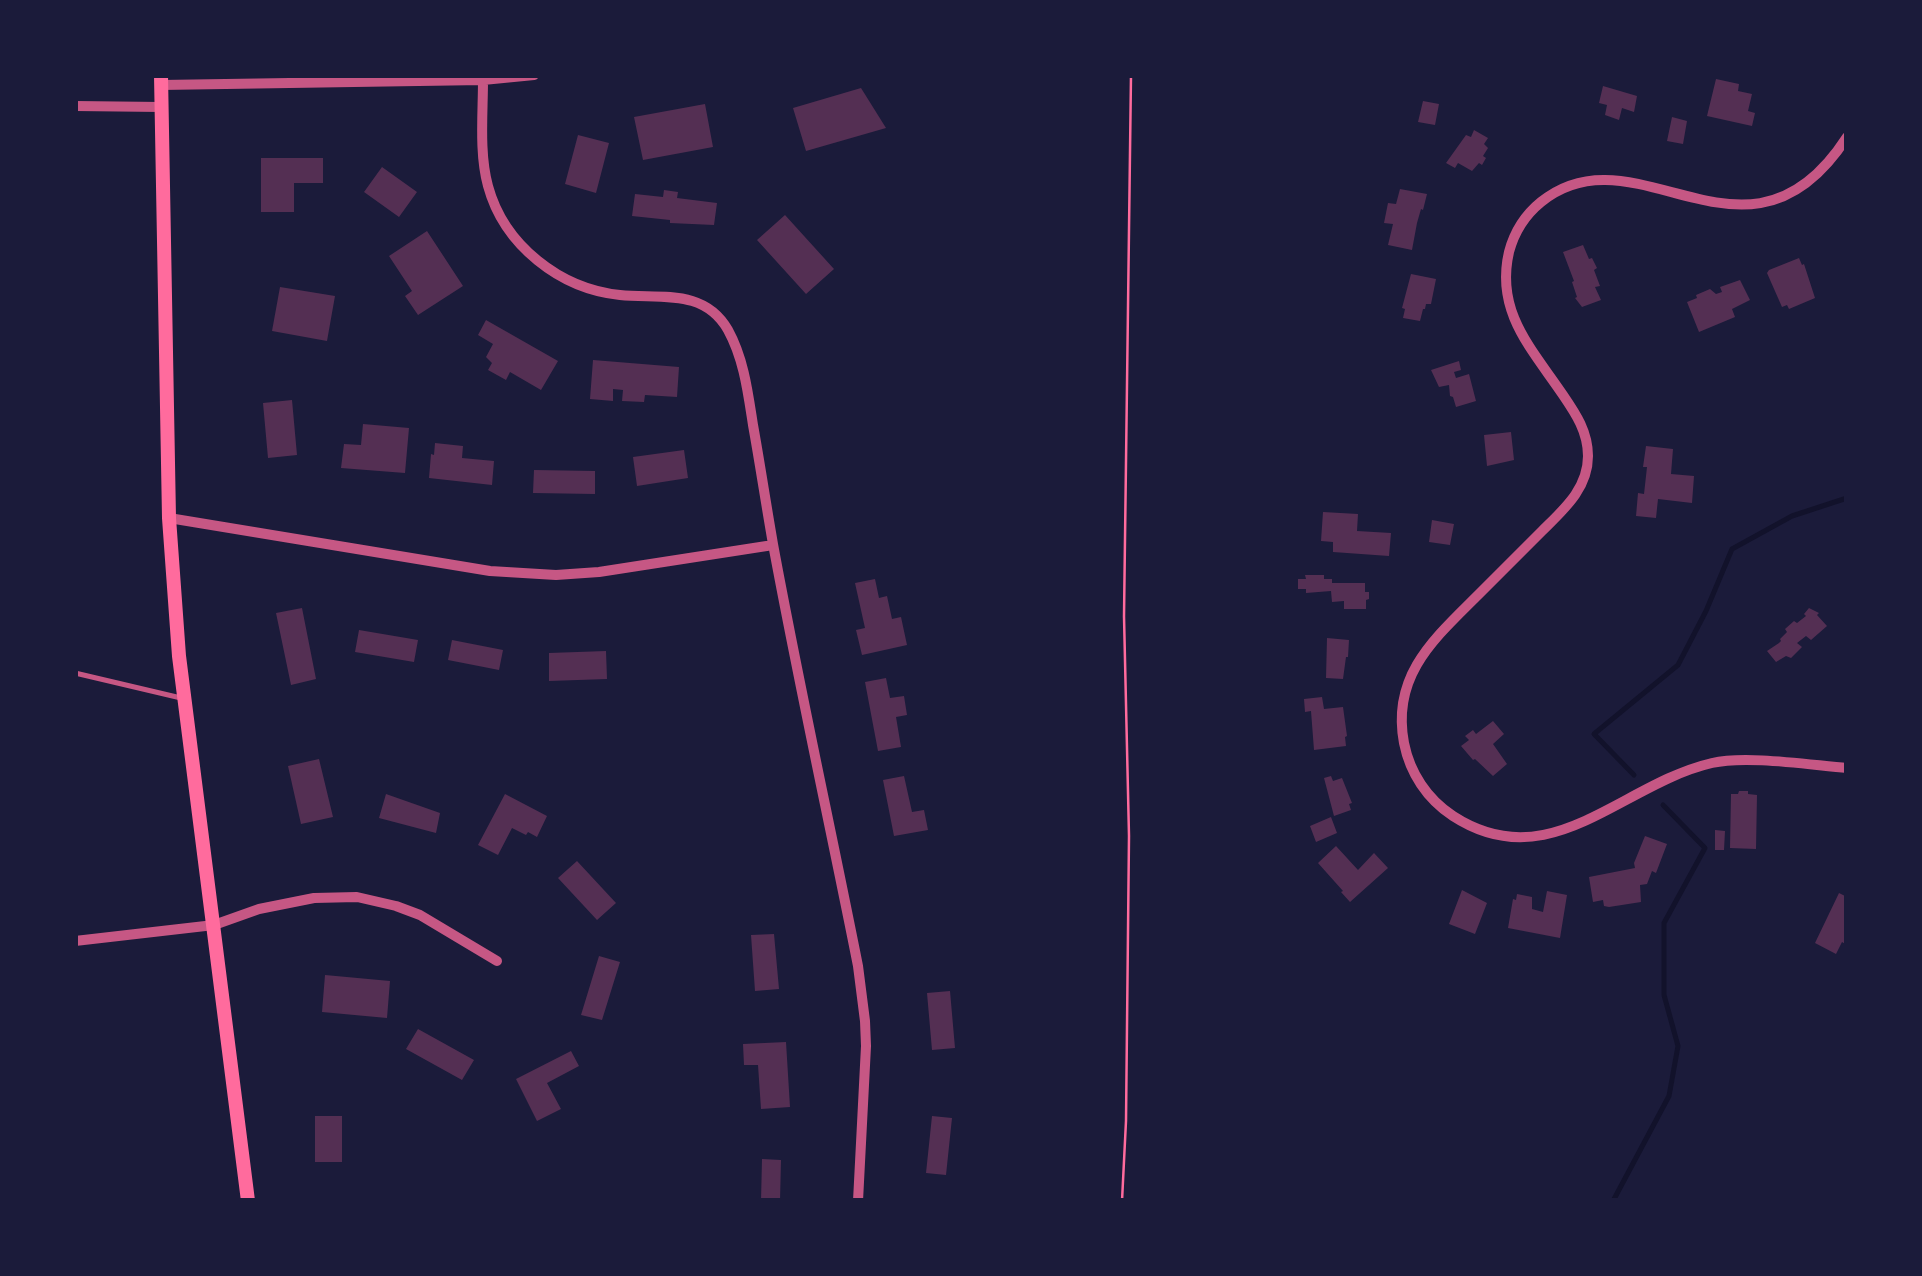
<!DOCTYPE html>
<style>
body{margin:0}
#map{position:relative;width:1922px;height:1276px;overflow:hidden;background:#1b1b3a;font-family:Roboto,sans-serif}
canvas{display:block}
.frame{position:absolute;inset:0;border:78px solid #1b1b3a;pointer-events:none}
</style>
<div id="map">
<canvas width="1922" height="1276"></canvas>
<div class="frame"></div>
</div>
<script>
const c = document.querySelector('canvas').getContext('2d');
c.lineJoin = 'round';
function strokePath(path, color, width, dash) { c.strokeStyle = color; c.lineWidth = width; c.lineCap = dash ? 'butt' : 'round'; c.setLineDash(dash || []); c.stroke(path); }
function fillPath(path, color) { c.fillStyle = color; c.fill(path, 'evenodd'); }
const stream = new Path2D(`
 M 1634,775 L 1594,734 L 1678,665 L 1706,611 L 1732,549 L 1792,516 L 1847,498
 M 1613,1201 L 1669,1096 L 1678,1046 L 1664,995 L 1664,923 L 1705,848 L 1663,805`);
const building = new Path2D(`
 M 1716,79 L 1739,84 L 1738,91 L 1752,94 L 1748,111 L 1755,113 L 1752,126 L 1707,116 Z
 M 1603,86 L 1637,96 L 1634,112 L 1622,108 L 1619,120 L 1605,115 L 1607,105 L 1599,103 Z
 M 861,88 L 886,128 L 806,151 L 793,108 Z
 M 1423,101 L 1439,104 L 1435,125 L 1418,122 Z
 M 705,104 L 713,147 L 643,160 L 634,117 Z
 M 1672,117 L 1687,121 L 1683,144 L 1667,141 Z
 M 1474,130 L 1488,138 L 1484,144 L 1488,148 L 1483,156 L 1486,158 L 1482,165 L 1479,163 L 1472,171 L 1458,163 L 1455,168 L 1446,163 L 1466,135 L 1471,137 Z
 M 578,135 L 609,143 L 596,193 L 565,184 Z
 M 261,158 L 323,158 L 323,183 L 294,183 L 294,212 L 261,212 Z
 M 382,167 L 417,192 L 399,217 L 364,192 Z
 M 1400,189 L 1427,194 L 1423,210 L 1421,209 L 1417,223 L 1412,250 L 1388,245 L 1393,224 L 1384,223 L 1388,203 L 1396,204 Z
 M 664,190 L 678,192 L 677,198 L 717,203 L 714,225 L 670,223 L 670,220 L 632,216 L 635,194 L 663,197 Z
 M 785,215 L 834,269 L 806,294 L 757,240 Z
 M 427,231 L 463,286 L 418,315 L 405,296 L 412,291 L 389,256 Z
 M 1583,245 L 1589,259 L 1592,258 L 1597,268 L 1594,270 L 1600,286 L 1595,287 L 1601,300 L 1582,307 L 1575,298 L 1577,297 L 1572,282 L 1574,281 L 1563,252 Z
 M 1799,258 L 1802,265 L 1804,264 L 1815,298 L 1789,309 L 1787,305 L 1782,307 L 1767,273 L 1769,270 Z
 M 1411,274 L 1436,279 L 1431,304 L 1426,304 L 1425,309 L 1423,309 L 1420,321 L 1403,318 L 1405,309 L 1402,308 Z
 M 1740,280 L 1750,300 L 1732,309 L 1735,317 L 1699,332 L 1687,302 L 1697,298 L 1696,295 L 1710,289 L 1716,294 L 1722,292 L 1720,287 Z
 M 280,287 L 335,296 L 327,341 L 272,331 Z
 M 486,320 L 558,361 L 541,390 L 510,372 L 506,380 L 488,370 L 492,363 L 486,357 L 493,344 L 478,335 Z
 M 593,360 L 679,367 L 677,397 L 645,395 L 644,402 L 622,401 L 623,390 L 613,389 L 613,401 L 590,399 Z
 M 1459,361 L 1461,370 L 1454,372 L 1456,378 L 1469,374 L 1476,401 L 1456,407 L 1453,397 L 1450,396 L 1449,385 L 1439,387 L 1431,370 Z
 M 292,400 L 297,455 L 268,458 L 263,403 Z
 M 363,424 L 409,428 L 405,473 L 341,468 L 344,444 L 361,445 Z
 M 1511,432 L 1514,460 L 1487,466 L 1484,435 Z
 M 435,443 L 463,446 L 462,458 L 494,461 L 492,485 L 429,478 L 431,454 L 434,455 Z
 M 1646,446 L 1673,449 L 1671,474 L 1694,476 L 1692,503 L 1658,499 L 1656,518 L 1636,516 L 1638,493 L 1644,494 L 1647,467 L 1643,467 Z
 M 684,450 L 688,478 L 637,486 L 633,457 Z
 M 534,470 L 595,471 L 595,494 L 533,493 Z
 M 1323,512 L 1358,514 L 1357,531 L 1391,533 L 1389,556 L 1333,552 L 1333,542 L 1321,541 Z
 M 1432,520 L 1454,524 L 1450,545 L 1429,542 Z
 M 1305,575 L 1324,575 L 1324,579 L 1332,579 L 1332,583 L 1365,583 L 1365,592 L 1369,592 L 1369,599 L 1366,600 L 1366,609 L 1344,609 L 1344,601 L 1332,602 L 1331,591 L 1306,593 L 1306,589 L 1298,589 L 1298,579 L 1306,579 Z
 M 875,579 L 879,598 L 887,596 L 892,619 L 901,617 L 907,645 L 862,655 L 856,630 L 865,628 L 855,583 Z
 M 302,608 L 316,679 L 291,685 L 276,613 Z
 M 1809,608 L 1819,613 L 1817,615 L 1827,626 L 1811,640 L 1806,636 L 1797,643 L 1802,647 L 1791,658 L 1786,656 L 1776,662 L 1767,651 L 1779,643 L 1781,641 L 1780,639 L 1787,632 L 1785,629 L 1794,621 L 1797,623 L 1806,616 L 1804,614 Z
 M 359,630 L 418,640 L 414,662 L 355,652 Z
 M 1327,638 L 1349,640 L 1348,657 L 1346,657 L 1343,679 L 1326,678 Z
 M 452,640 L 503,650 L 499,670 L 448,660 Z
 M 606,651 L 607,679 L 549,681 L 549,653 Z
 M 886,678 L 890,698 L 904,696 L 907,715 L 896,717 L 901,747 L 878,751 L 865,682 Z
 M 1322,697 L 1324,709 L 1343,707 L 1347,736 L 1345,737 L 1346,746 L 1314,750 L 1311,711 L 1305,712 L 1304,699 Z
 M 1493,721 L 1504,734 L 1493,744 L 1507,764 L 1493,776 L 1475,759 L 1473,760 L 1461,746 L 1469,740 L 1465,736 L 1473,730 L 1476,734 Z
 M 319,759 L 333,817 L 301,824 L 288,766 Z
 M 904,776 L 912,812 L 924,810 L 928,830 L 894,836 L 883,780 Z
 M 1331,776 L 1333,781 L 1342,778 L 1352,803 L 1349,804 L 1351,810 L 1334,816 L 1324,778 Z
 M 1739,791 L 1748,791 L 1748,794 L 1757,795 L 1756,849 L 1730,848 L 1731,794 L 1738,794 Z
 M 386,794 L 440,813 L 436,833 L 379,818 Z
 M 505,794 L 547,816 L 537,837 L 528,832 L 526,835 L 512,828 L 498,855 L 478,845 Z
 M 1331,817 L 1337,833 L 1316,842 L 1310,826 Z
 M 1715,830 L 1725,831 L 1724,850 L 1715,850 Z
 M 1645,836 L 1667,844 L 1656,873 L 1652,871 L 1647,884 L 1640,885 L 1641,902 L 1609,907 L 1604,906 L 1603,900 L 1593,902 L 1589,877 L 1635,868 L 1634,863 Z
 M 1336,846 L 1358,870 L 1374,853 L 1388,868 L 1350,902 L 1341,892 L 1343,891 L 1318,863 Z
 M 577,861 L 616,903 L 597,920 L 558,878 Z
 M 1462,890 L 1487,903 L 1475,934 L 1449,924 Z
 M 1547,891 L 1567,895 L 1560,938 L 1508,928 L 1513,899 L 1516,900 L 1517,894 L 1532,897 L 1532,909 L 1543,912 Z
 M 1839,893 L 1847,897 L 1847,945 L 1842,942 L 1836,954 L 1815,943 Z
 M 774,934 L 779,989 L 755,991 L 751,935 Z
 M 599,956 L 620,962 L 602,1020 L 581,1015 Z
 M 325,975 L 390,981 L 387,1018 L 322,1012 Z
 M 950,991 L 955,1048 L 932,1050 L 927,993 Z
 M 418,1029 L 474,1060 L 462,1080 L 406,1049 Z
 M 786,1042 L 790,1107 L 761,1109 L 758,1065 L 744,1065 L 743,1044 Z
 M 571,1051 L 579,1066 L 547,1083 L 561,1109 L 537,1121 L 516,1079 Z
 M 315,1116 L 342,1116 L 342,1162 L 315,1162 Z
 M 932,1116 L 952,1118 L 946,1175 L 926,1173 Z
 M 762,1159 L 781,1160 L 780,1201 L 761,1201 Z`);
const path = new Path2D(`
 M 1122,1201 L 1126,1121 L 1129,836 L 1124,616 L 1131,75`);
const service = new Path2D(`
 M 75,673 L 181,698`);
const minor = new Path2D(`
 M 483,80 C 483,114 479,153 488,186 C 504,245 560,289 620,295 C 660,299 704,288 728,330 C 744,359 748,393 753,425 C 760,464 766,504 773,544 C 799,685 830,825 858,966 L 865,1021 L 866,1046 L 858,1201
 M 161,85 L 483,80 L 534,75
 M 75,106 L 161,107
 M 1847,137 C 1748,290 1637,124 1541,202 C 1525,215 1514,233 1509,252 C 1495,312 1532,349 1563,395 C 1576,414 1588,432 1588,456 C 1588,489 1563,510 1542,531 C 1521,552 1499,574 1478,595 C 1435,638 1391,675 1404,743 C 1410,773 1427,799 1453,816 C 1550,879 1621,784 1712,763 C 1746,755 1810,765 1847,768
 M 169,518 L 490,571 L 556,575 L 599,572 L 773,545
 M 75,941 L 214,925 L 259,909 L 314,898 L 357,897 L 396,906 L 420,915 L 497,961`);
const secondary = new Path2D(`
 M 161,75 L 169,518 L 179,656 L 248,1201`);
strokePath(stream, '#12122b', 5);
fillPath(building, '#542f53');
strokePath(path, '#ff6b9d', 2.5);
strokePath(service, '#c65784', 5);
strokePath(minor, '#c65784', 10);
strokePath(secondary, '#ff6b9d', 14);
</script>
